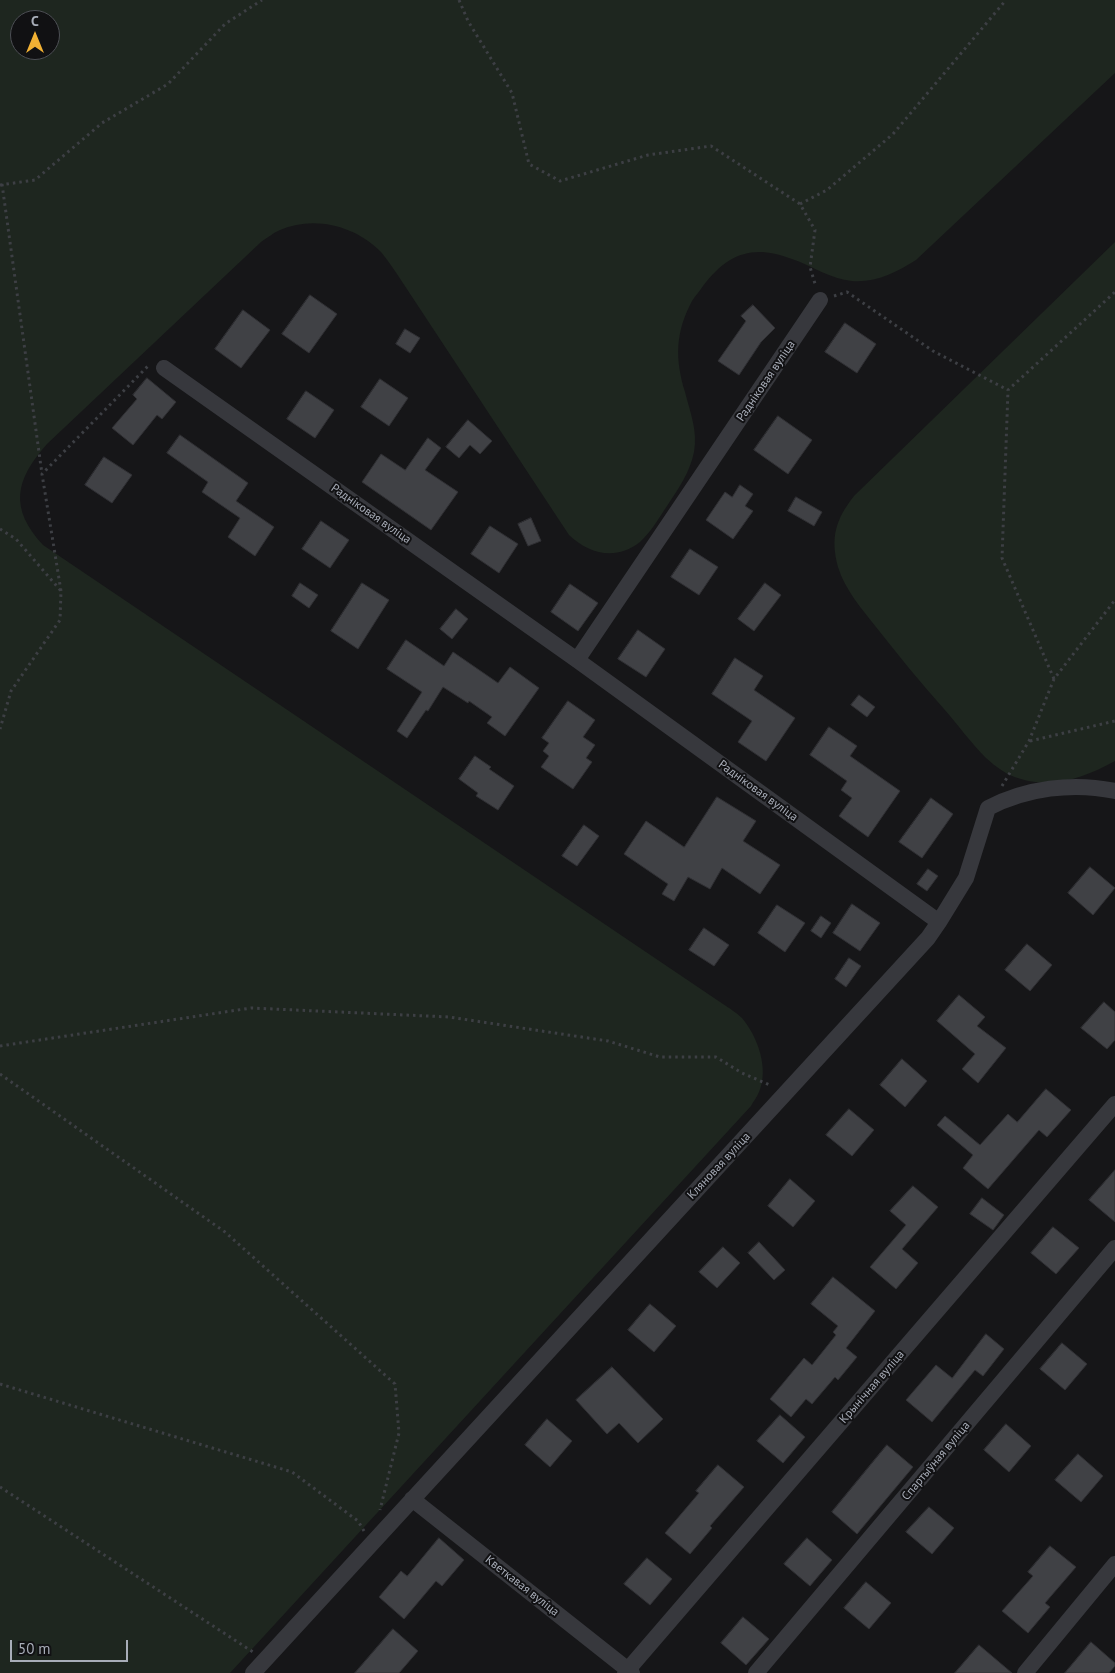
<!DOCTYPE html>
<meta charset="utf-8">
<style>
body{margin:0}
#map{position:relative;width:1115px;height:1673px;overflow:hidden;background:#161618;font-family:"PT Sans",sans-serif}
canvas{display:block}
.north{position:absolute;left:10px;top:10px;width:50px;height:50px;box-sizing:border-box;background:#111113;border:1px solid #4d4f55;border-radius:50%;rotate:0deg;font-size:14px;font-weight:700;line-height:20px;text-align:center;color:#a8adb8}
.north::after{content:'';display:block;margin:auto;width:18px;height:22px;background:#f2b134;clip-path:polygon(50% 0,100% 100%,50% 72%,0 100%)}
.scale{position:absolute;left:10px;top:1640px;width:118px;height:22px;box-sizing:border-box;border:2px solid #a8adb8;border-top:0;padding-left:6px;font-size:15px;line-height:18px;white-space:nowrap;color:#a8adb8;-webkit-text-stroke:4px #111113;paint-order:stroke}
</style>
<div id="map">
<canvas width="1115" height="1673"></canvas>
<div class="north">С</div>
<div class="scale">50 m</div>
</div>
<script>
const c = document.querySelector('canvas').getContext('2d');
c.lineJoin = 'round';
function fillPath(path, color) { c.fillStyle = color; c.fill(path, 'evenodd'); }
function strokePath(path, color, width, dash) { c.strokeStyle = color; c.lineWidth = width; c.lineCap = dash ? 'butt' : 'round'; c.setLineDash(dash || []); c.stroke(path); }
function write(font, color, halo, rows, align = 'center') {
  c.font = font + ' "PT Sans",sans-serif'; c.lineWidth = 4; c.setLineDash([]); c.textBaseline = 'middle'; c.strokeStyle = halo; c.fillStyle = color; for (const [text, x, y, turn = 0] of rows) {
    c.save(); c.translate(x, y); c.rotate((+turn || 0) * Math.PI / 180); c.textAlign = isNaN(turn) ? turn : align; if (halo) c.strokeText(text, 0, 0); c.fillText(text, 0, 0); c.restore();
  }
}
const green = new Path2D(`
 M 0,0 L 1115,0 L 1115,73 L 916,260 C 897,272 876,283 852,281 C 831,279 812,266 792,259 C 753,244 728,253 703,286 C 700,291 695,296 692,301 C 675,333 675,359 685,392 C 690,412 698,431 694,452 C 690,472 679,488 667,506 C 659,518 651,532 640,542 C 616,561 589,554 569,535 L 397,274 C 392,267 387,259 381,252 C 356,226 314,215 280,230 C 273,233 267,238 261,242 L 47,444 C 15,480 9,508 43,545 L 723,1004 C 729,1008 737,1013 742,1018 C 758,1037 769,1069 759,1092 C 757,1097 753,1102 751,1106 L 230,1673 L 0,1673 ZM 20,20 L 50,20 L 50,50 L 20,50 Z
 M 1115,242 L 1115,761 C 1086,777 1054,789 1021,779 C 1008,776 996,767 986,758 C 971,743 958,725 944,709 C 920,682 898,655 876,627 C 862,609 845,590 838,567 C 830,537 836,519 854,496 Z`);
const building = new Path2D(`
 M 310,295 L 337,314 L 309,353 L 282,334 Z
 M 753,305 L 775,328 L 761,342 L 739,375 L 718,361 L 746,321 L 741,316 Z
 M 243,310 L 270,330 L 241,368 L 215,349 Z
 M 845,323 L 876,344 L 857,373 L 825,352 Z
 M 405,329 L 420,338 L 410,353 L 396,344 Z
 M 147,378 L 176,402 L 162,419 L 157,415 L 133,445 L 112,428 L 137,399 L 133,395 Z
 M 380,379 L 408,398 L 389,426 L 361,407 Z
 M 306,391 L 334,410 L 315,438 L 287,419 Z
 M 778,416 L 812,440 L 788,474 L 754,450 Z
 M 468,420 L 492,441 L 480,454 L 470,445 L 459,458 L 446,447 Z
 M 180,435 L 248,483 L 236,501 L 274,527 L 255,556 L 228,537 L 240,518 L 202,492 L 208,482 L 167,453 Z
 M 428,438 L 441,448 L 425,470 L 458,492 L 431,530 L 362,482 L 381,454 L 405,470 Z
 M 104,457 L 132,475 L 112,503 L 85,485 Z
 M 740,485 L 753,494 L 745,506 L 753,511 L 733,539 L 706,520 L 725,492 L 732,497 Z
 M 796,497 L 822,512 L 814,526 L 788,511 Z
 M 531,518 L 541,541 L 528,546 L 518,524 Z
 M 321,521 L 349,540 L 330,568 L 302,549 Z
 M 490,526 L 518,544 L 499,573 L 471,554 Z
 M 690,549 L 718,567 L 699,595 L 671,577 Z
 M 300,583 L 318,595 L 309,608 L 292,596 Z
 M 362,583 L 389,600 L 358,649 L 331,631 Z
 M 765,583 L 781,595 L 754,631 L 738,619 Z
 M 570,584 L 598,603 L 578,631 L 551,612 Z
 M 456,609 L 468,619 L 452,639 L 440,629 Z
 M 638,630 L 665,649 L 646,677 L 618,659 Z
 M 406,640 L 444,666 L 453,652 L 498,683 L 510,667 L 539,688 L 505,736 L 487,723 L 492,717 L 469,701 L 468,703 L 443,687 L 428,711 L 426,710 L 407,738 L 397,731 L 422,692 L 387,669 Z
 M 735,658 L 763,676 L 754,690 L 795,718 L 766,761 L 738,742 L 752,721 L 712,694 Z
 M 859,695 L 875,707 L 867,717 L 851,705 Z
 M 568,701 L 595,720 L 583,737 L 595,745 L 586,758 L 592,762 L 573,789 L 541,767 L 549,756 L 543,751 L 549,743 L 542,738 Z
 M 829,727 L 857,746 L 850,756 L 900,791 L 868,837 L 839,816 L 852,798 L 841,790 L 847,781 L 810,755 Z
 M 475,756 L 491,767 L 489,769 L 514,786 L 498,810 L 476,796 L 478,793 L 459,779 Z
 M 717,797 L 756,821 L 743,841 L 780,865 L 760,894 L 722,868 L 710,889 L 688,877 L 674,901 L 662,894 L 668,884 L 624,854 L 646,821 L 684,847 Z
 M 931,798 L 953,814 L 922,858 L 899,842 Z
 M 584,825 L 599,836 L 577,866 L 562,856 Z
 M 1090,867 L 1115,888 L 1093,915 L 1068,893 Z
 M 928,869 L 938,876 L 927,891 L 917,884 Z
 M 852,904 L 880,923 L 860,951 L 833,933 Z
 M 777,905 L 805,923 L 785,952 L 758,933 Z
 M 821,916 L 831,923 L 821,938 L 811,931 Z
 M 704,928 L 729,945 L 714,966 L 689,950 Z
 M 1027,944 L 1052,965 L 1030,991 L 1005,970 Z
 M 849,958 L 861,966 L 846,987 L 835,979 Z
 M 959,995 L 985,1017 L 977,1026 L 1006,1048 L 978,1083 L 962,1069 L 975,1054 L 937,1021 Z
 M 1104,1002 L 1115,1012 L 1115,1040 L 1107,1049 L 1081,1028 Z
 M 902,1059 L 927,1081 L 905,1107 L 880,1085 Z
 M 1046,1089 L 1071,1110 L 1047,1137 L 1039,1130 L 988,1189 L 963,1168 L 973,1155 L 937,1125 L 945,1116 L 980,1145 L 1008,1114 L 1017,1122 Z
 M 849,1109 L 874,1130 L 852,1156 L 826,1135 Z
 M 1115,1170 L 1115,1222 L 1089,1200 Z
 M 790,1179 L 815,1201 L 793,1227 L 768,1206 Z
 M 913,1186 L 938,1207 L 902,1249 L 918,1263 L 896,1289 L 870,1267 L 906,1225 L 890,1211 Z
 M 982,1198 L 1004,1215 L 993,1230 L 970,1214 Z
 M 1053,1227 L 1079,1248 L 1056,1274 L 1031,1253 Z
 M 759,1242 L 785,1270 L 774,1280 L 748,1253 Z
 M 723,1247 L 740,1263 L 717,1288 L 699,1272 Z
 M 833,1277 L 875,1311 L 846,1348 L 857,1357 L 838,1380 L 835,1377 L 812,1404 L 806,1399 L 791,1417 L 770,1399 L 804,1358 L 812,1365 L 836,1335 L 833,1332 L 838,1326 L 811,1304 Z
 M 650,1304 L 676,1326 L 654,1352 L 628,1330 Z
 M 986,1334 L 1004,1349 L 983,1376 L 975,1370 L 932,1422 L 906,1400 L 936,1365 L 952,1378 Z
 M 1062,1343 L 1087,1364 L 1065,1390 L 1040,1369 Z
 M 612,1367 L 663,1419 L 638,1443 L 619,1423 L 607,1434 L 576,1400 Z
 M 780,1415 L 805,1437 L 783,1463 L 757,1441 Z
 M 547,1419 L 572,1441 L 550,1467 L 525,1445 Z
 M 1006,1424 L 1031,1446 L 1009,1472 L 984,1450 Z
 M 887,1445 L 913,1467 L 857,1534 L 832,1512 Z
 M 1078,1454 L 1103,1476 L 1081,1502 L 1055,1480 Z
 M 718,1465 L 744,1487 L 710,1526 L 712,1528 L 690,1554 L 665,1533 L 699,1493 L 696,1491 Z
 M 929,1507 L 954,1528 L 932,1554 L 906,1532 Z
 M 439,1538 L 464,1560 L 442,1586 L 436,1581 L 404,1619 L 379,1597 L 401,1571 L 407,1576 Z
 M 807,1538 L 832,1560 L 810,1586 L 784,1564 Z
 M 1050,1546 L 1076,1567 L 1045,1603 L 1050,1607 L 1028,1633 L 1002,1611 L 1033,1576 L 1028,1572 Z
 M 647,1558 L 672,1579 L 650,1605 L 624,1584 Z
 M 866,1582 L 891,1603 L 869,1629 L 844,1608 Z
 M 743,1617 L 769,1639 L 746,1665 L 721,1643 Z
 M 393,1629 L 418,1651 L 399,1673 L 355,1673 Z
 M 1091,1642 L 1115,1663 L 1115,1666 L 1109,1673 L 1065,1673 Z
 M 979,1645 L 1012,1673 L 955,1673 Z`);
const path = new Path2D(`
 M 459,0 L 468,21 L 512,93 L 529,164 L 560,181 L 648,155 L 711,146 L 800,204 L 815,230 L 810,267 L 816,287
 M 2,184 L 42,474
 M 0,185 L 35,180 L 102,123 L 168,84 L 225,24 L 262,0
 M 800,204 L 827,190 L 893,134 L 1006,0
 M 834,296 L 847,292 L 933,351 L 1008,390
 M 0,529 L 16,539 L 61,591 L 60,620 L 11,691 L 0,729
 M 61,591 L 42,474 L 149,365
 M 1054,679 L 1002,558 L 1008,390 L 1115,292
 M 1030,741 L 1115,721
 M 1002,786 L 1029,741 L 1054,679 L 1115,600
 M 0,1046 L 251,1008 L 449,1017 L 608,1041 L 660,1057 L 716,1057 L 742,1073 L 772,1086
 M 0,1074 L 225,1232 L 395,1384 L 399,1433 L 380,1510
 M 0,1384 L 292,1472 L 358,1521 L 364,1531
 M 0,1487 L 253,1652`);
const minor = new Path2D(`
 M 164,368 L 577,660 L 939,922
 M 577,660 L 820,300
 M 412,1499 L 632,1673
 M 253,1673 L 928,938 L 939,922 L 966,878 L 988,808 C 1026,788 1073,782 1115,791
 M 625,1673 L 1115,1104
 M 756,1673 L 1115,1248
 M 1025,1673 L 1115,1564`);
const streetNames = [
 ["Радніковая вуліца",766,381,-56],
 ["Радніковая вуліца",371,514,35],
 ["Радніковая вуліца",758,791,36],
 ["Кляновая вуліца",719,1166,-47],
 ["Крынічная вуліца",872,1387,-49],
 ["Спартыўная вуліца",936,1461,-50],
 ["Кветкавая вуліца",522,1586,38]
];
fillPath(green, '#1e261f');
fillPath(building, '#404145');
strokePath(building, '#303034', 1);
strokePath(path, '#3d3f44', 3, [2.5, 4]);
strokePath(minor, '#37383d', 16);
write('12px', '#a8adb8', '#111113', streetNames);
</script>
